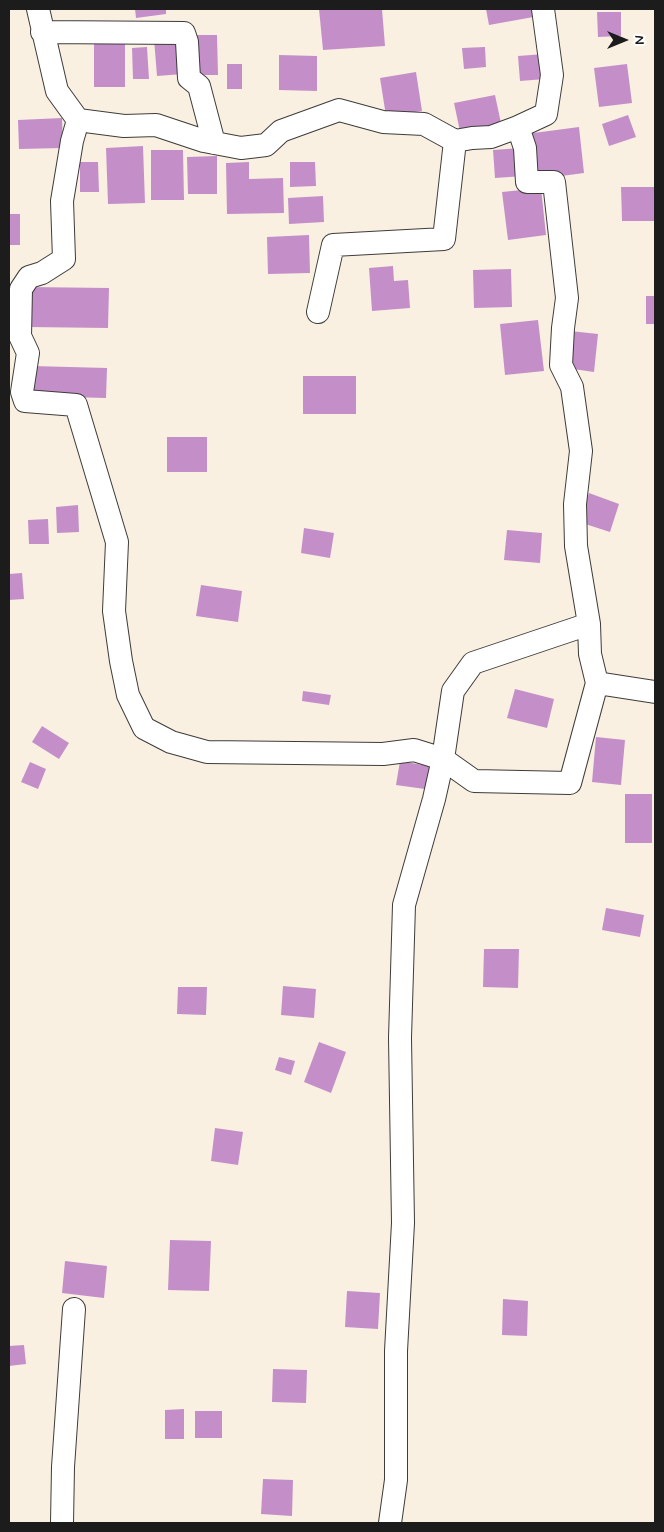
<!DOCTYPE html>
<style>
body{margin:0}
#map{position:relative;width:664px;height:1532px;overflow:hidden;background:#f9f0e2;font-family:Mynerve,sans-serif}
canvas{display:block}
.frame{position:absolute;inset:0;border:10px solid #1c1c1c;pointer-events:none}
.north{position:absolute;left:599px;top:15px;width:50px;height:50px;-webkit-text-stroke:4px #fff;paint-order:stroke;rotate:90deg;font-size:14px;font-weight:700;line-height:20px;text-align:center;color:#1c1c1c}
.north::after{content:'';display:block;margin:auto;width:18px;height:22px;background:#1c1c1c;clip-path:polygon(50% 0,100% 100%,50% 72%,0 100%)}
</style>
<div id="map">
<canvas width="664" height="1532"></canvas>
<div class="frame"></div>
<div class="north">N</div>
</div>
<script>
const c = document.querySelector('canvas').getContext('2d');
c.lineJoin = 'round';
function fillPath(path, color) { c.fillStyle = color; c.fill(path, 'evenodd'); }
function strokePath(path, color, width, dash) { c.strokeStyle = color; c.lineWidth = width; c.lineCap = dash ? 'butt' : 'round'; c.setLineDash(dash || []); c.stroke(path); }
const building = new Path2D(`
 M 135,9 L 166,9 L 166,14 L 136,18 Z
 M 319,9 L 382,9 L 385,46 L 323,50 Z
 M 486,9 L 538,9 L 539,16 L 489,25 Z
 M 597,12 L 621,12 L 621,36 L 598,37 Z
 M 191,35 L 217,35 L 218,75 L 191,75 Z
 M 125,36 L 125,87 L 94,87 L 94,37 Z
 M 180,37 L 183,74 L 157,76 L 154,39 Z
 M 147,47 L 149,79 L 133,79 L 132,48 Z
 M 485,47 L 486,67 L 464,69 L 462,48 Z
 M 544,54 L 545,79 L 520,81 L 518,56 Z
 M 279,55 L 317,56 L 317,91 L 279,90 Z
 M 227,64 L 242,64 L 242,89 L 227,89 Z
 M 627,64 L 632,103 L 599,107 L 594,68 Z
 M 416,72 L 422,111 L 386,116 L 380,78 Z
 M 495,95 L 502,128 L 461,136 L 454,103 Z
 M 628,115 L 636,137 L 609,146 L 602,124 Z
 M 62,118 L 63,148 L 19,149 L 18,120 Z
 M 579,127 L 584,173 L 531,180 L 526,134 Z
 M 143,146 L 145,203 L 108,204 L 106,148 Z
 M 521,148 L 524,176 L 495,178 L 493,150 Z
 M 151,150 L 183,150 L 184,200 L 151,200 Z
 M 217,156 L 217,194 L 188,194 L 187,157 Z
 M 80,162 L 98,162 L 99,192 L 80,192 Z
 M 249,162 L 249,179 L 283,178 L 284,213 L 227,214 L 226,163 Z
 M 290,162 L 315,162 L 316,186 L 290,187 Z
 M 621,187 L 655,187 L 655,221 L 622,221 Z
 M 541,188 L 546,235 L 508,240 L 502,192 Z
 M 323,196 L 324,222 L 289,224 L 288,198 Z
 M 9,214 L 20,214 L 20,245 L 9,245 Z
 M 309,235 L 310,273 L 268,274 L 267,237 Z
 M 393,266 L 394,281 L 408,280 L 410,308 L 372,311 L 369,268 Z
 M 511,269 L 512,307 L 474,308 L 473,270 Z
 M 28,287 L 109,288 L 108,328 L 28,327 Z
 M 646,296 L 655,296 L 655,324 L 646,324 Z
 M 538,320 L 544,371 L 505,375 L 500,324 Z
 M 570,331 L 598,334 L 594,372 L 566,368 Z
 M 32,366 L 107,368 L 106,398 L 31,396 Z
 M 303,376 L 356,376 L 356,414 L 303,414 Z
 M 167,437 L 207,437 L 207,472 L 167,472 Z
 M 589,493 L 619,504 L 610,532 L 579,522 Z
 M 78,505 L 79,532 L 57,533 L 56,507 Z
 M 48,519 L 49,544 L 29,544 L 28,520 Z
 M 304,528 L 334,533 L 330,558 L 301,553 Z
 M 507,530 L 542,533 L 540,563 L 504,560 Z
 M 22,573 L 24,599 L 9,600 L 9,574 Z
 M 201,585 L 242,591 L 238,622 L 196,616 Z
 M 515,689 L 554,699 L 547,728 L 507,718 Z
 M 303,691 L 331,695 L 329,705 L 302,701 Z
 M 42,726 L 69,743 L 59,759 L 32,742 Z
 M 596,737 L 625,740 L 621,785 L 592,782 Z
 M 400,761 L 435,767 L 432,790 L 396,785 Z
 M 30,762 L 46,769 L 38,789 L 21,782 Z
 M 625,794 L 652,794 L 652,843 L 625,843 Z
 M 606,908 L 644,915 L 640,937 L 602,930 Z
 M 484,949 L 519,949 L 518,988 L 483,987 Z
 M 283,986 L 316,989 L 314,1018 L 281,1015 Z
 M 178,987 L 207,987 L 206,1015 L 177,1014 Z
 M 319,1042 L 346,1052 L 331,1093 L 304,1082 Z
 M 279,1057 L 295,1061 L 291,1075 L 275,1070 Z
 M 215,1128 L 243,1132 L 238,1165 L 211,1161 Z
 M 170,1240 L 211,1241 L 209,1291 L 168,1290 Z
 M 65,1261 L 107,1266 L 104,1298 L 62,1293 Z
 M 347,1291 L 380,1293 L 378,1329 L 345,1327 Z
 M 503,1299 L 528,1301 L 527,1336 L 502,1335 Z
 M 24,1345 L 26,1364 L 9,1366 L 9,1346 Z
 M 273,1369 L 307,1370 L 306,1403 L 272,1402 Z
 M 184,1409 L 184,1439 L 165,1439 L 165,1410 Z
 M 195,1411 L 222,1411 L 222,1438 L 195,1438 Z
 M 263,1479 L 293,1480 L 292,1516 L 261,1514 Z`);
const minor = new Path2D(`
 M 38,9 L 57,91 L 78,120 L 72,141 L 62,201 L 64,259 L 42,273 L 29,277 L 21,289 L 20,336 L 28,353 L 22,392 L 25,401 L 76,405 L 117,542 L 114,611 L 121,661 L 128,695 L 144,728 L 171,742 L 207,752 L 383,754 L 414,750 L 443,759 L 453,691 L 473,663 L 589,624 L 590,654 L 597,683
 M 543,9 L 552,75 L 546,114 L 518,127 L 525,148 L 527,182 L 554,182 L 567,298 L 563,328 L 561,365 L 572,387 L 581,451 L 575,504 L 576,546 L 589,624
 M 42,32 L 184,33 L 187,42 L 189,78 L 199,86 L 214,143
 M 78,120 L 124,126 L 156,125 L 204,141 L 241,148 L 266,145 L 281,131 L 339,110 L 383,122 L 424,124 L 455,141 L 472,138 L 491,137 L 518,127
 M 318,312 L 333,245 L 444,239 L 455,141
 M 62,1523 L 63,1467 L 74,1309
 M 390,1523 L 396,1480 L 396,1351 L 403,1223 L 400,1038 L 404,905 L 434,799 L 443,759 L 474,781 L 570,783 L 597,683 L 655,692`);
fillPath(building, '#c48fc9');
strokePath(minor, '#3d3c3a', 24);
strokePath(minor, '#fff', 22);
</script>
